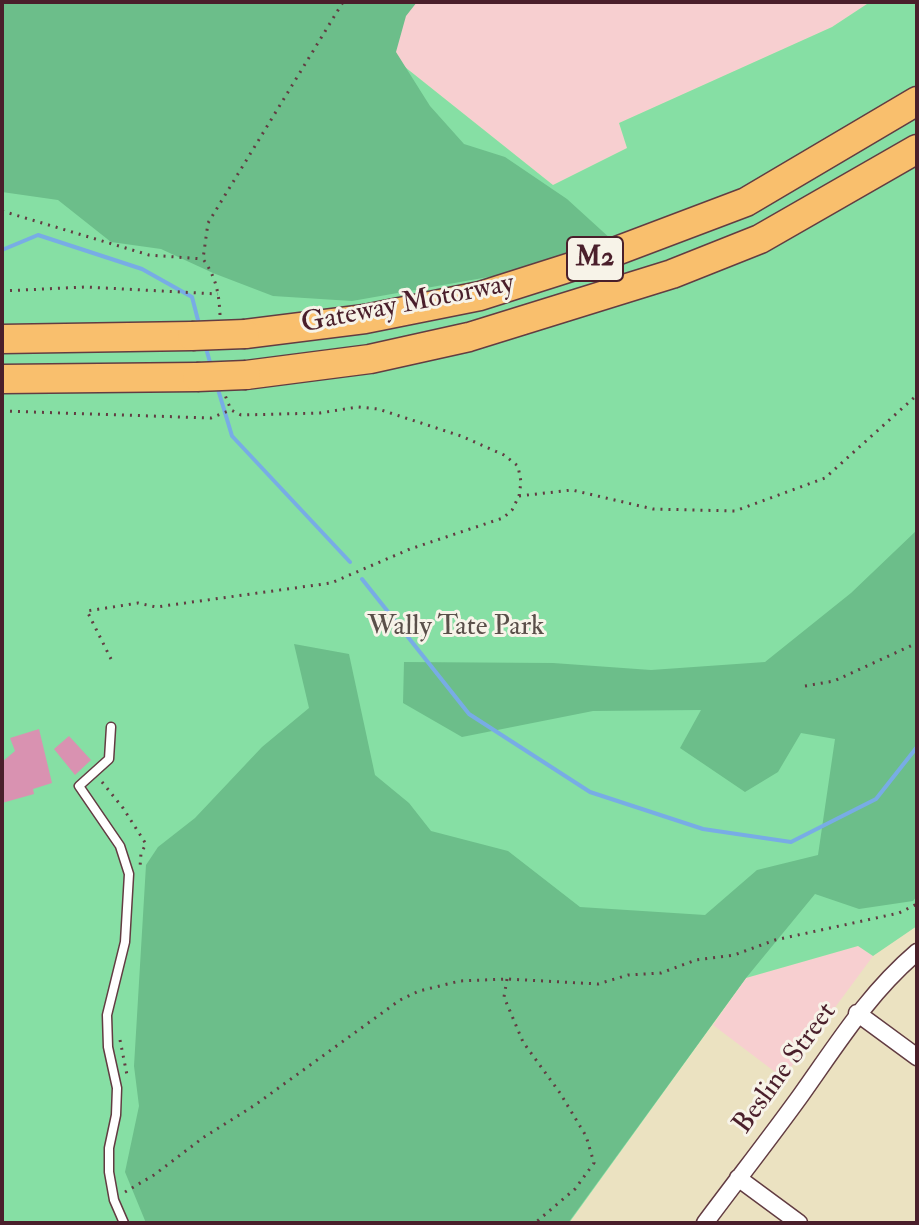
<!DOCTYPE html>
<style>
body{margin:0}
#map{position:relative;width:919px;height:1225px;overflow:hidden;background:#ebe2c1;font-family:"IM FELL Double Pica",serif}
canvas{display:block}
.frame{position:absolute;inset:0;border:4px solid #4a1f2b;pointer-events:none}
</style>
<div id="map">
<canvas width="919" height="1225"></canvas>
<div class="frame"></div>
</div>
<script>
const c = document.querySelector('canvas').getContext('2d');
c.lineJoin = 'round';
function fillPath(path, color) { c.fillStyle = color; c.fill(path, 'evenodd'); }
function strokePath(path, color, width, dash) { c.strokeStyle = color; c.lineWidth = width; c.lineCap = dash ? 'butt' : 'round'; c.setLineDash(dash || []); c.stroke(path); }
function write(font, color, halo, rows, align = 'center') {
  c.font = font + ' "IM FELL Double Pica",serif'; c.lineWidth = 6; c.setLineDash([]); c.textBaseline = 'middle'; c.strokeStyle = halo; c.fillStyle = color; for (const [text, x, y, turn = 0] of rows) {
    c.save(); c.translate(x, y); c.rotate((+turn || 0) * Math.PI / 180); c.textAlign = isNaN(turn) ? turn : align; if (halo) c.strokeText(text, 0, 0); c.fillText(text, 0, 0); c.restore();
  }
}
const built = new Path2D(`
 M 351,2 L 870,2 L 832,27 L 619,123 L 627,148 L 553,185 L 341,16 Z
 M 858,946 L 873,956 L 783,1078 L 713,1025 L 746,978 Z`);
const green = new Path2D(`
 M 2,2 L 341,16 L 553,185 L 627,148 L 619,123 L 832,27 L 870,2 L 917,2 L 917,926 L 873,956 L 858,946 L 746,978 L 569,1223 L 2,1223 Z`);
const forest = new Path2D(`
 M 2,2 L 417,2 L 406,16 L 396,52 L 430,106 L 464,144 L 505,157 L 567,199 L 612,240 L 517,272 L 352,301 L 273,296 L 213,273 L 161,249 L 111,242 L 58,200 L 2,192 Z
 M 917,530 L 917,896 L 913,901 L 859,909 L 815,894 L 746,978 L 568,1223 L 146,1223 L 125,1172 L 139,1106 L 134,1066 L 146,865 L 158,847 L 195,818 L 262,747 L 309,708 L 294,644 L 349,654 L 375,775 L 409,803 L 431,831 L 508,851 L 580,907 L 705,915 L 757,870 L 818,855 L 835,739 L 801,733 L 778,772 L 745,792 L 680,748 L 701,710 L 593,711 L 462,737 L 403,703 L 404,662 L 553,663 L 651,670 L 765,662 L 851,593 Z`);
const stream = new Path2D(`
 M 2,250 L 38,235 L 142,269 L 192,297 L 199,324
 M 206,348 L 211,366
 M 217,386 L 232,436 L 350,562
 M 362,579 L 469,714 L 590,792 L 703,829 L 791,842 L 876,799 L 917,747`);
const building = new Path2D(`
 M 39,729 L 52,783 L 33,789 L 34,794 L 2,803 L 2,762 L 15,751 L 10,738 Z
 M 69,736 L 91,760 L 75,775 L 54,749 Z`);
const path = new Path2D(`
 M 2,211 L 149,255 L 203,259
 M 2,291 L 86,287 L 218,294
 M 220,315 C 219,293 216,277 203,259 L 208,223 L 343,2
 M 2,411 L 211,418 L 231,410
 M 519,496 L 572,490 L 653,509 L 735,511 L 825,478 L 917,395
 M 111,659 L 87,611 L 138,603 L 156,607 L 331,583 L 410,549 L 503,518 L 512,510 L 519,496 L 521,482 L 518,466 L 504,455 L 461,436 L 378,409 L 358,407 L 320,413 L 241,415 L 231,410 L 225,395
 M 805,686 L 834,681 L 917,643
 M 102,782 L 123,808 L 146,844 L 141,853 L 140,867
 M 507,979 L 504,997 L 523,1042 L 560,1093 L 586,1136 L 594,1163 L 575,1189 L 535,1223
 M 120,1040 L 127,1075
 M 125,1192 L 154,1175 L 204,1137 L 255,1105 L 400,1000 L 419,991 L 460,981 L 507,979 L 598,984 L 628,975 L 661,973 L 696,960 L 734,955 L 775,940 L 899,913 L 917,904`);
const lane = new Path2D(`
 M 111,727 L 109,759 L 79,786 L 120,846 L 129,874 L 125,942 L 107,1015 L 108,1047 L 117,1088 L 116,1115 L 109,1148 L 109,1172 L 114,1200 L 124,1223`);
const street = new Path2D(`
 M 857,1013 L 917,1057
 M 738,1178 L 799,1223
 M 705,1223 C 737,1180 770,1138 801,1095 C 838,1043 868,994 917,952`);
const highway = new Path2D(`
 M 245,334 L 365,319 L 480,296 L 590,261 L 746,202 L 917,101
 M 2,339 L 192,336
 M 246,375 L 370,359 L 469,337 L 672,274 L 760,239 L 917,149
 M 2,379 L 197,377`);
const highwayBridge = new Path2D(`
 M 192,336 L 245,334
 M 197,377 L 246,375`);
const shields = [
 [595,259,56]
];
const shieldNames = [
 ["M2",595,259]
];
const streetNames = [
 ["Gateway Motorway",408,305,-11],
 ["Besline Street",786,1069,-54]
];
const parkNames = [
 ["Wally Tate Park",456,628]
];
fillPath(built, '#f7cfd0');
fillPath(green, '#86dfa4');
fillPath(forest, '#6cbe8a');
strokePath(stream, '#78ace5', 4);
fillPath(building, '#d992b1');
strokePath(lane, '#623c42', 11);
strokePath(street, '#623c42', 19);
strokePath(highway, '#623c42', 31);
strokePath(path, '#623c42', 3, [2, 6]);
strokePath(lane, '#fff', 8);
strokePath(street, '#fff', 16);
strokePath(highway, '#f9bf6d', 28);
strokePath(highwayBridge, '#623c42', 31, []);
strokePath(highwayBridge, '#f9bf6d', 28);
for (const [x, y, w] of shields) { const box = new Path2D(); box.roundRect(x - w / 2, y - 22, w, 44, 6); c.fillStyle = '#f7f3e8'; c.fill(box); strokePath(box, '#4a1f2b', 2); }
write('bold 26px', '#4a1f2b', null, shieldNames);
write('28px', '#4a1f2b', '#f7f3e8', streetNames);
write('28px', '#594f49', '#f7f3e8', parkNames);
</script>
